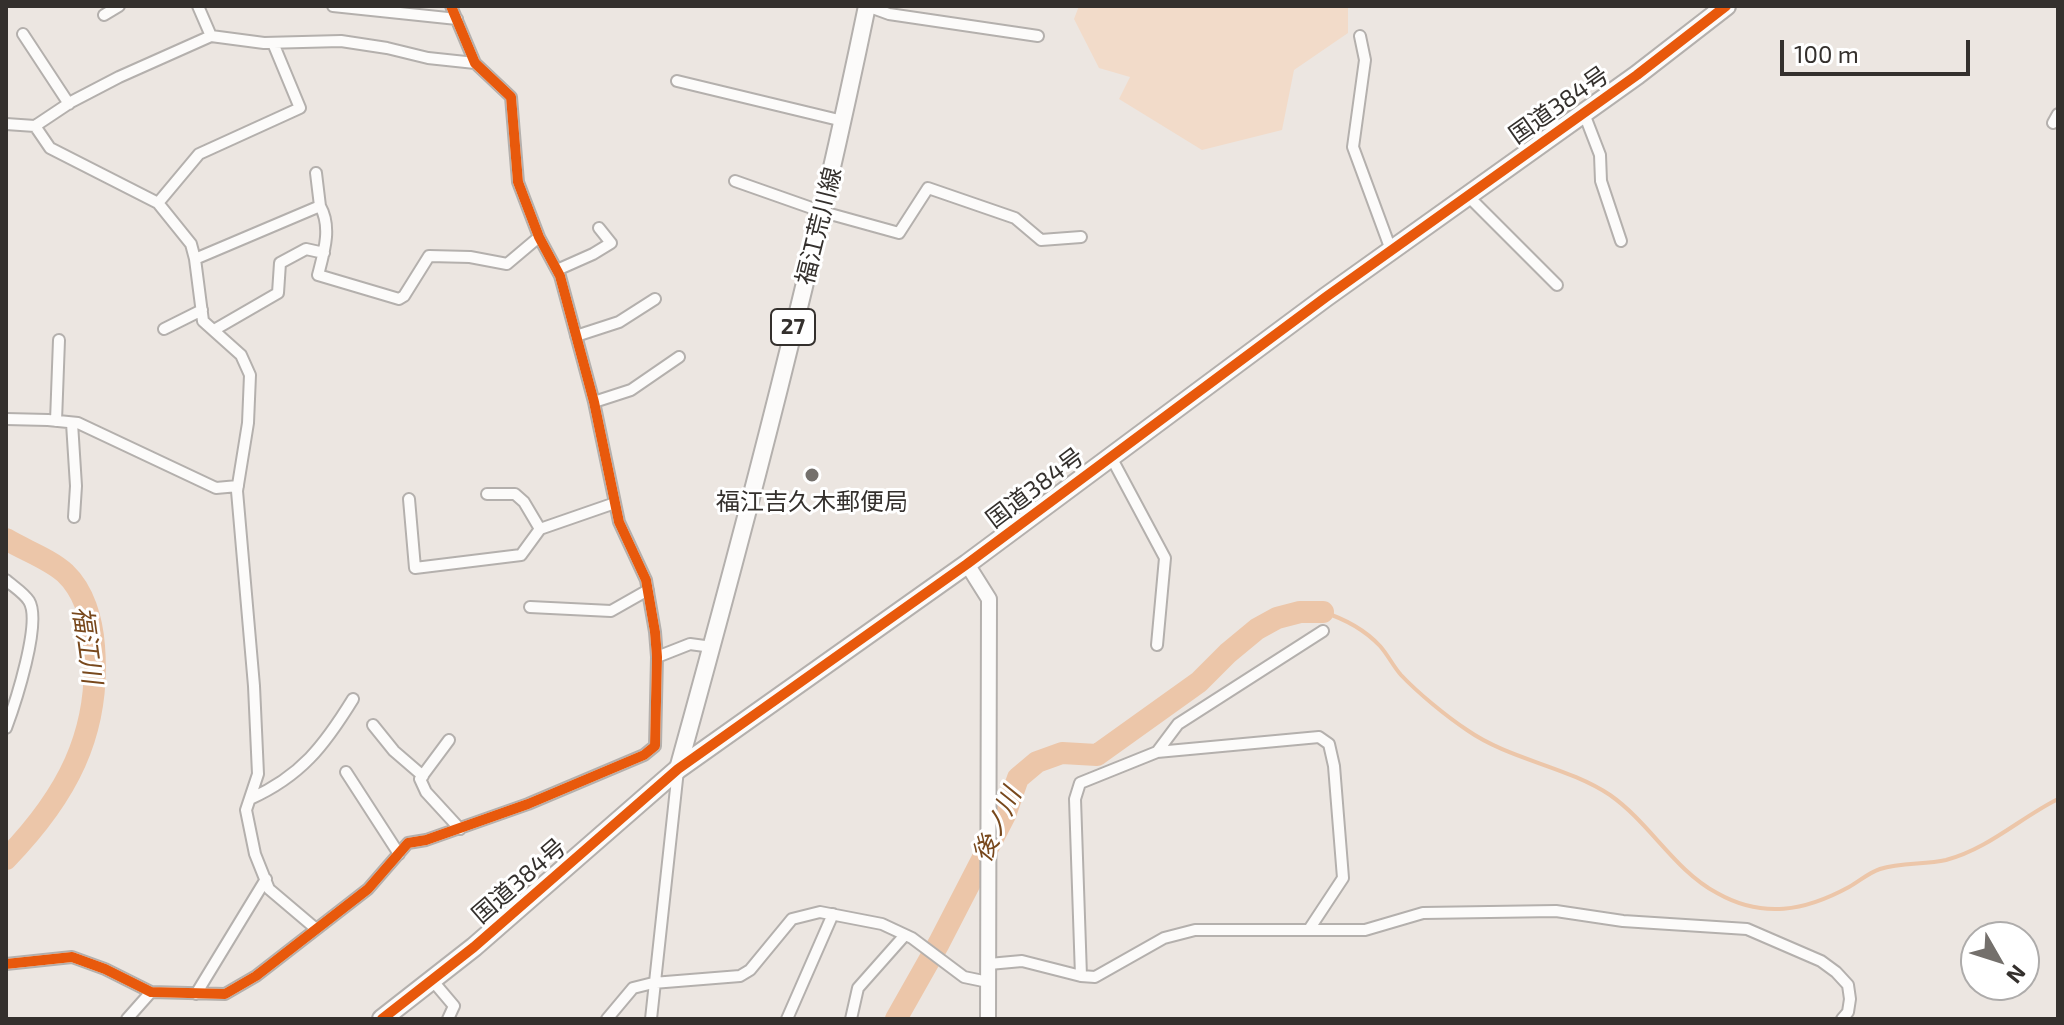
<!DOCTYPE html>
<meta charset="utf-8">
<style>
body{margin:0}
#map{position:relative;width:2064px;height:1025px;overflow:hidden;background:#ece6e1;font-family:"Exo 2",sans-serif}
canvas{display:block}
.frame{position:absolute;inset:0;border:8px solid #34302d;pointer-events:none}
.north{position:absolute;left:1960px;top:921px;width:80px;height:80px;box-sizing:border-box;background:#fff;border:2px solid #aeacab;border-radius:50%;rotate:129deg;font-size:22px;font-weight:700;line-height:32px;text-align:center;color:#34302d}
.north::after{content:'';display:block;margin:auto;width:28px;height:36px;background:#74706c;clip-path:polygon(50% 0,100% 100%,50% 72%,0 100%)}
.scale{position:absolute;left:1780px;top:40px;width:190px;height:36px;box-sizing:border-box;border:4px solid #34302d;border-top:0;padding-left:10px;font-size:24px;line-height:28px;white-space:nowrap;color:#34302d;-webkit-text-stroke:6px #fff;paint-order:stroke}
</style>
<div id="map">
<canvas width="2064" height="1025"></canvas>
<div class="frame"></div>
<div class="north">N</div>
<div class="scale">100 m</div>
</div>
<script>
const c = document.querySelector('canvas').getContext('2d');
c.lineJoin = 'round';
function fillPath(path, color) { c.fillStyle = color; c.fill(path, 'evenodd'); }
function strokePath(path, color, width, dash) { c.strokeStyle = color; c.lineWidth = width; c.lineCap = dash ? 'butt' : 'round'; c.setLineDash(dash || []); c.stroke(path); }
function write(font, color, halo, rows, align = 'center') {
  c.font = font + ' "Exo 2","Noto Sans JP",sans-serif'; c.lineWidth = 6; c.setLineDash([]); c.textBaseline = 'middle'; c.strokeStyle = halo; c.fillStyle = color; for (const [text, x, y, turn = 0] of rows) {
    c.save(); c.translate(x, y); c.rotate((+turn || 0) * Math.PI / 180); c.textAlign = isNaN(turn) ? turn : align; if (halo) c.strokeText(text, 0, 0); c.fillText(text, 0, 0); c.restore();
  }
}
const green = new Path2D(`
 M 1079,6 L 1348,6 L 1348,33 L 1294,70 L 1282,130 L 1202,150 L 1119,99 L 1130,77 L 1099,68 L 1074,19 Z`);
const stream = new Path2D(`
 M 1323,612 C 1345,619 1364,629 1380,646 C 1388,655 1393,666 1401,675 C 1418,693 1446,716 1467,730 C 1510,760 1566,766 1610,795 C 1650,823 1674,870 1717,893 C 1763,919 1805,911 1849,887 C 1860,881 1868,873 1880,869 C 1901,862 1925,865 1946,860 C 1988,849 2020,818 2058,799`);
const river = new Path2D(`
 M 6,539 C 24,550 50,559 65,573 C 84,591 92,620 94,646 C 101,734 66,797 6,859
 M 896,1019 L 939,943 L 1005,815 L 1018,778 L 1037,762 L 1062,753 L 1097,755 L 1199,682 L 1228,653 L 1257,629 L 1277,618 L 1300,612 L 1323,612`);
const street = new Path2D(`
 M 333,6 L 457,19
 M 867,6 L 889,14 L 1038,36
 M 104,15 L 119,6
 M 23,34 L 69,104
 M 211,36 L 264,43 L 341,41 L 387,48 L 428,58 L 475,63
 M 1360,36 L 1365,60 L 1353,147 L 1391,250
 M 677,81 L 843,121
 M 1583,111 L 1600,155 L 1601,181 L 1621,241
 M 2053,123 L 2058,114
 M 6,124 L 35,126 L 71,102 L 119,77 L 211,36 L 198,6
 M 35,126 L 50,148 L 158,203 L 191,244 L 195,259 L 203,321 L 241,355 L 250,375 L 248,423 L 237,491 L 254,686 L 258,774 L 246,810 L 255,854 L 269,889 L 315,928
 M 316,173 L 320,206
 M 735,181 L 823,212 L 899,233 L 928,188 L 1015,218 L 1041,240 L 1081,237
 M 1467,195 L 1557,285
 M 158,203 L 199,154 L 300,108 L 273,43
 M 195,259 L 320,206 C 332,227 324,252 318,275 L 399,299 L 404,296 L 429,256 L 470,257 L 507,264 L 539,237
 M 557,270 L 593,254 L 611,243 L 599,228
 M 164,329 L 202,310
 M 214,330 L 278,293 L 280,263 L 306,249 L 324,253
 M 576,336 L 619,322 L 655,299
 M 594,402 L 631,390 L 679,357
 M 6,419 L 48,420 L 78,423 L 216,488 L 238,486
 M 56,421 L 59,340
 M 72,423 L 76,486 L 74,517
 M 1111,457 L 1165,558 L 1157,645
 M 487,494 L 515,494 L 524,502 L 540,529
 M 409,499 L 415,568 L 521,555 L 540,529 L 615,503
 M 6,580 C 14,587 24,593 29,601 C 42,622 15,704 6,728
 M 530,607 L 611,611 L 648,590
 M 657,657 L 690,644 L 712,647
 M 373,725 L 394,751 L 423,776
 M 449,740 L 420,779 L 426,792 L 460,829
 M 1157,752 L 1178,724 L 1323,631
 M 346,772 L 399,854
 M 250,799 C 301,776 324,746 353,699
 M 6,964 L 72,957 L 105,969 L 151,992 L 225,994 L 256,976 L 368,889 L 408,843 L 426,840 L 528,804 L 644,755 L 655,746 L 657,657 L 655,632 L 646,580 L 619,522 L 594,402 L 560,276 L 539,237 L 518,182 L 511,97 L 475,63 L 451,6
 M 989,964 L 1022,961 L 1081,976 L 1095,977 L 1164,938 L 1195,930 L 1365,930 L 1423,913 L 1556,911 L 1623,921 L 1747,929 L 1821,961 L 1836,972 L 1848,985 L 1850,999 L 1848,1012 L 1842,1019
 M 1081,976 L 1075,799 L 1080,783 L 1157,752 L 1319,737 L 1329,744 L 1334,766 L 1343,878 L 1310,928
 M 432,980 L 454,1006 L 448,1019
 M 196,994 L 266,879
 M 127,1019 L 151,992
 M 607,1019 L 633,988 L 653,983 L 740,976 L 750,970 L 792,919 L 820,912 L 882,924 L 912,938 L 964,977 L 988,982
 M 651,1019 L 678,770
 M 787,1019 L 833,914
 M 851,1019 L 858,988 L 905,935`);
const secondary = new Path2D(`
 M 967,564 L 989,599 L 988,1019`);
const primary = new Path2D(`
 M 678,769 C 748,516 814,263 867,6`);
const highway = new Path2D(`
 M 382,1019 L 474,947 L 678,769 L 967,564 L 1326,297 L 1637,75 L 1726,6`);
const cycleway = new Path2D(`
 M 6,964 L 72,957 L 105,969 L 151,992 L 225,994 L 256,976 L 368,889 L 408,843 L 426,840 L 528,804 L 644,755 L 655,746 L 657,657 L 655,632 L 646,580 L 619,522 L 594,402 L 560,276 L 539,237 L 518,182 L 511,97 L 475,63 L 451,6
 M 382,1019 L 474,947 L 678,769 L 967,564 L 1326,297 L 1637,75 L 1726,6`);
const markers = [
 [812,475,8,"#74706c"]
];
const shields = [
 [793,327,44]
];
const shieldNames = [
 ["27",793,327]
];
const streetNames = [
 ["国道384号",1559,105,-35],
 ["福江荒川線",819,226,-76],
 ["国道384号",1035,488,-37],
 ["国道384号",519,881,-41]
];
const poiNames = [
 ["福江吉久木郵便局",812,502]
];
const waterNames = [
 ["福江川",87,645,82],
 ["後ノ川",997,825,-65]
];
fillPath(green, '#f2dbc9');
strokePath(stream, '#ecc6a9', 4);
strokePath(river, '#ecc6a9', 22);
strokePath(street, '#b4b0ad', 14);
strokePath(secondary, '#b4b0ad', 18);
strokePath(primary, '#b4b0ad', 20);
strokePath(highway, '#b4b0ad', 22);
strokePath(street, '#fcfbfa', 10);
strokePath(secondary, '#fcfbfa', 14);
strokePath(primary, '#fcfbfa', 16);
strokePath(highway, '#fcfbfa', 18);
strokePath(cycleway, '#e8590c', 10);
for (const [x, y, r, color] of markers) { const dot = new Path2D(); dot.arc(x, y, r, 0, 2 * Math.PI); c.fillStyle = color; c.fill(dot); strokePath(dot, '#fff', 3); }
for (const [x, y, w] of shields) { const box = new Path2D(); box.roundRect(x - w / 2, y - 18, w, 36, 6); c.fillStyle = '#fff'; c.fill(box); strokePath(box, '#34302d', 2); }
write('bold 22px', '#34302d', null, shieldNames);
write('24px', '#34302d', '#fff', streetNames);
write('24px', '#34302d', '#fff', poiNames);
write('italic 26px', '#78481c', '#fff', waterNames);
</script>
